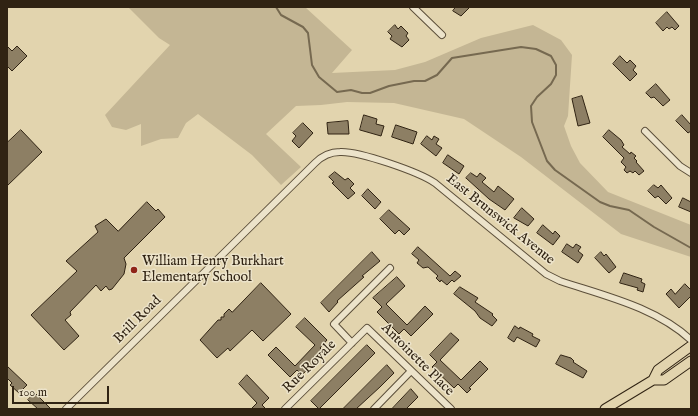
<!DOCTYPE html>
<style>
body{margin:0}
#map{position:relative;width:698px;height:416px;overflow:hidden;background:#e2d4ae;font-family:"IM FELL English",serif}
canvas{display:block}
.frame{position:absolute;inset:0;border:8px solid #302313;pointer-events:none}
.scale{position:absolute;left:12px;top:386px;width:97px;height:18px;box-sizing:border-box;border:2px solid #302313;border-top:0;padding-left:5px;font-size:12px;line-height:14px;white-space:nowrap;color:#302313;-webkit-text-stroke:3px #ece3ca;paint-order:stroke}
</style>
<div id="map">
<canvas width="698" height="416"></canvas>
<div class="frame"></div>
<div class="scale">100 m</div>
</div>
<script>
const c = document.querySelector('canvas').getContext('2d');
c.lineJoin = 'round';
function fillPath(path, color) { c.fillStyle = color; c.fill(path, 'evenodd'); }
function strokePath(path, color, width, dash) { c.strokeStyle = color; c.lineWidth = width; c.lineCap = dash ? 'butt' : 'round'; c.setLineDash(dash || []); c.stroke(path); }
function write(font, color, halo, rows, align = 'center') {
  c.font = font + ' "IM FELL English",serif'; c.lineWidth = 3; c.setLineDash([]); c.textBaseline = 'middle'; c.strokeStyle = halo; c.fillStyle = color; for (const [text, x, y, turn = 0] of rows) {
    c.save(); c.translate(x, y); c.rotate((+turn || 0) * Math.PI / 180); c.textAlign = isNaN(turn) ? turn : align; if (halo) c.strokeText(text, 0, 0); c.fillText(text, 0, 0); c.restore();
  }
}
const green = new Path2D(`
 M 128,7 L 305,7 L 352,50 L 332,73 L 395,70 L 425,62 L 481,38 L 533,25 L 561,40 L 572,55 L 568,116 L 564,126 L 571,146 L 580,163 L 608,192 L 691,225 L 691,257 L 621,234 L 521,157 L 464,119 L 394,103 L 347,102 L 321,105 L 296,106 L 266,134 L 301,167 L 281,185 L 252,155 L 198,114 L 186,123 L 178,138 L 161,139 L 141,146 L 141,124 L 126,130 L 112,127 L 105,115 L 170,45 L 159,38 Z`);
const stream = new Path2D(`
 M 276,7 L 281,15 L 303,27 L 308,33 L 312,65 L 319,77 L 337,92 L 351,90 L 362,93 L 370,93 L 389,86 L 414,81 L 425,81 L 437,75 L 452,58 L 521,47 L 536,49 L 551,56 L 556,65 L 556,75 L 551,84 L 537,97 L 531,106 L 532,122 L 547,161 L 555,170 L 600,202 L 610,206 L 629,210 L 654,227 L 691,248`);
const building = new Path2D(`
 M 456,7 L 470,7 L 461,16 L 453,11 Z
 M 667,12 L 679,26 L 675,30 L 672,27 L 669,29 L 667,27 L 663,31 L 656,23 Z
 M 395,25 L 398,29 L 401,26 L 408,33 L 406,36 L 409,40 L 402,47 L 390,39 L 392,36 L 388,32 Z
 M 7,46 L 12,51 L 17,46 L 27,56 L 12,71 L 7,66 Z
 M 620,56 L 627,63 L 630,60 L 636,66 L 633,70 L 637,74 L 630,81 L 613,64 Z
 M 656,84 L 670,100 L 663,106 L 654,97 L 651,98 L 646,93 Z
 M 582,96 L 590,123 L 578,126 L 572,99 Z
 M 364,115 L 377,119 L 376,124 L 384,126 L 381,136 L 360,130 Z
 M 682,115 L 691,125 L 691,131 L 688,133 L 676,121 Z
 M 348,121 L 349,134 L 328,134 L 327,123 Z
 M 303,123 L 313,133 L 299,148 L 292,141 L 296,136 L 293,133 Z
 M 396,125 L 417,132 L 413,144 L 392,137 Z
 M 21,130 L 42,152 L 7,186 L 7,143 Z
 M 609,130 L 621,140 L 624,145 L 622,147 L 630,154 L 631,152 L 636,156 L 634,158 L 637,161 L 636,162 L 644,171 L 639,175 L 635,171 L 633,173 L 630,171 L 627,173 L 624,170 L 626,167 L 621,162 L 624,158 L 603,137 Z
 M 427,136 L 432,140 L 434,136 L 439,139 L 436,144 L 442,148 L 436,156 L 421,144 Z
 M 448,155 L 464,166 L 459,174 L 443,163 Z
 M 335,172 L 345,180 L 348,178 L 354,184 L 350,188 L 355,193 L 348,199 L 332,183 L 334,182 L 329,177 Z
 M 471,173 L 477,177 L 480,173 L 486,178 L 482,182 L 494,192 L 498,186 L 514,199 L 505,210 L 489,199 L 466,178 Z
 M 654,185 L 658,188 L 661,185 L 672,198 L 666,204 L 658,196 L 655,198 L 648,191 Z
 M 368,189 L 381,202 L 375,209 L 362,196 Z
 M 683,198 L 691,202 L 691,212 L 679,207 Z
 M 147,202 L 156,211 L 158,209 L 165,217 L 124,258 L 126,264 L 124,274 L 112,289 L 109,290 L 106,286 L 101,291 L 96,285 L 70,312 L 71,315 L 65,320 L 79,336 L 64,350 L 31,315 L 77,271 L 66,261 L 98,232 L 95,226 L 106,219 L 118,231 Z
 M 522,208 L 534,219 L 528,226 L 514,218 Z
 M 389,210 L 410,229 L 404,235 L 399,230 L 395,234 L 380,219 Z
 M 543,225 L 553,234 L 555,231 L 560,236 L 553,245 L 537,233 Z
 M 567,244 L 573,248 L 576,244 L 581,247 L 578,251 L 583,255 L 578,263 L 562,252 Z
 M 418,247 L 450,276 L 455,271 L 461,276 L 454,282 L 452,280 L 447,285 L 441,280 L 440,282 L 436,278 L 438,276 L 428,267 L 423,268 L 417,263 L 419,260 L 412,254 Z
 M 372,252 L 380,261 L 362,276 L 364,277 L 337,301 L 338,302 L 329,312 L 321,303 Z
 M 601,252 L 604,256 L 606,254 L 616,267 L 609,273 L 595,258 Z
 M 624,273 L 642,279 L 641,282 L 645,284 L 643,292 L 637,290 L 638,288 L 620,283 Z
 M 397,277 L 405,286 L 386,304 L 407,325 L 425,306 L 433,314 L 411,336 L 404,329 L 399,334 L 377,312 L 382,307 L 373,298 Z
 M 261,283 L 291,314 L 263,341 L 252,330 L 230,351 L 228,348 L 217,358 L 200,340 L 218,320 L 221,320 L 221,317 L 224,317 L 224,314 L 229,309 L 232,312 Z
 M 685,284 L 691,290 L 691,296 L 679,308 L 666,294 L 671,289 L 675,294 Z
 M 460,287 L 478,298 L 475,302 L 493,314 L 492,315 L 497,320 L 492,326 L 480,318 L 475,311 L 454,294 Z
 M 305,318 L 327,340 L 320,348 L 324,352 L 302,375 L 297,370 L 290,377 L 268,355 L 276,347 L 295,366 L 315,345 L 296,327 Z
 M 515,326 L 519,329 L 520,327 L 533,334 L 532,336 L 540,340 L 536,347 L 517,337 L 514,342 L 508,338 Z
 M 451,333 L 459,340 L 440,360 L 461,380 L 480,361 L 488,369 L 469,388 L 471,389 L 467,393 L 458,384 L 454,388 L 432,367 L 437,362 L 430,355 Z
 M 367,345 L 375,353 L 319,409 L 311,401 Z
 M 561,355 L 571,358 L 574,361 L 573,362 L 587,371 L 583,378 L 556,364 Z
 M 387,365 L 394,373 L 380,387 L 356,409 L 343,409 Z
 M 7,366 L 27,385 L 19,393 L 10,385 L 12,383 L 7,378 Z
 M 247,375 L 269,398 L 262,405 L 266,409 L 251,409 L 257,403 L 239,384 Z
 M 411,389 L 418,397 L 406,409 L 392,409 Z
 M 35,393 L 51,409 L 38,409 L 28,400 Z`);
const street = new Path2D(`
 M 413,7 L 442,35
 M 645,131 L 680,166 L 691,173
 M 352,343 L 334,324 L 390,268
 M 66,409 L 315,163 C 322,156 330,152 340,152 C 359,151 419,172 435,183 L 546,274 L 560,281 C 605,296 655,307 691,340
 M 285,409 L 367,328 L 451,409
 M 374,409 L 411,371`);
const primary = new Path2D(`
 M 653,380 L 658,370 L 691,346
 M 605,409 L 653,380 L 664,380 L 691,361`);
const markers = [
 [134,270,4,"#8f2418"]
];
const streetNames = [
 ["East Brunswick Avenue",500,220,39],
 ["Brill Road",138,320,-45],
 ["Antoinette Place",417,360,45],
 ["Rue Royale",310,367,-45]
];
const poiNames = [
 ["William Henry Burkhart",142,262],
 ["Elementary School",142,278]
];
fillPath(green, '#c4b694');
strokePath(stream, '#766950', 2);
fillPath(building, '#8d7f64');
strokePath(building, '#302313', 1);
strokePath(street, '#5c4f3a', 8);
strokePath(primary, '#302313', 11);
strokePath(street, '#ece3ca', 6);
strokePath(primary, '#e2d4ae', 9);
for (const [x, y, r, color] of markers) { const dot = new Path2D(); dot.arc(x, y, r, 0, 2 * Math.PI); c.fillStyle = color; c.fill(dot); strokePath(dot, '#ece3ca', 1.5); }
write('14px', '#302313', '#ece3ca', streetNames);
write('14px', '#302313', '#ece3ca', poiNames, 'left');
</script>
